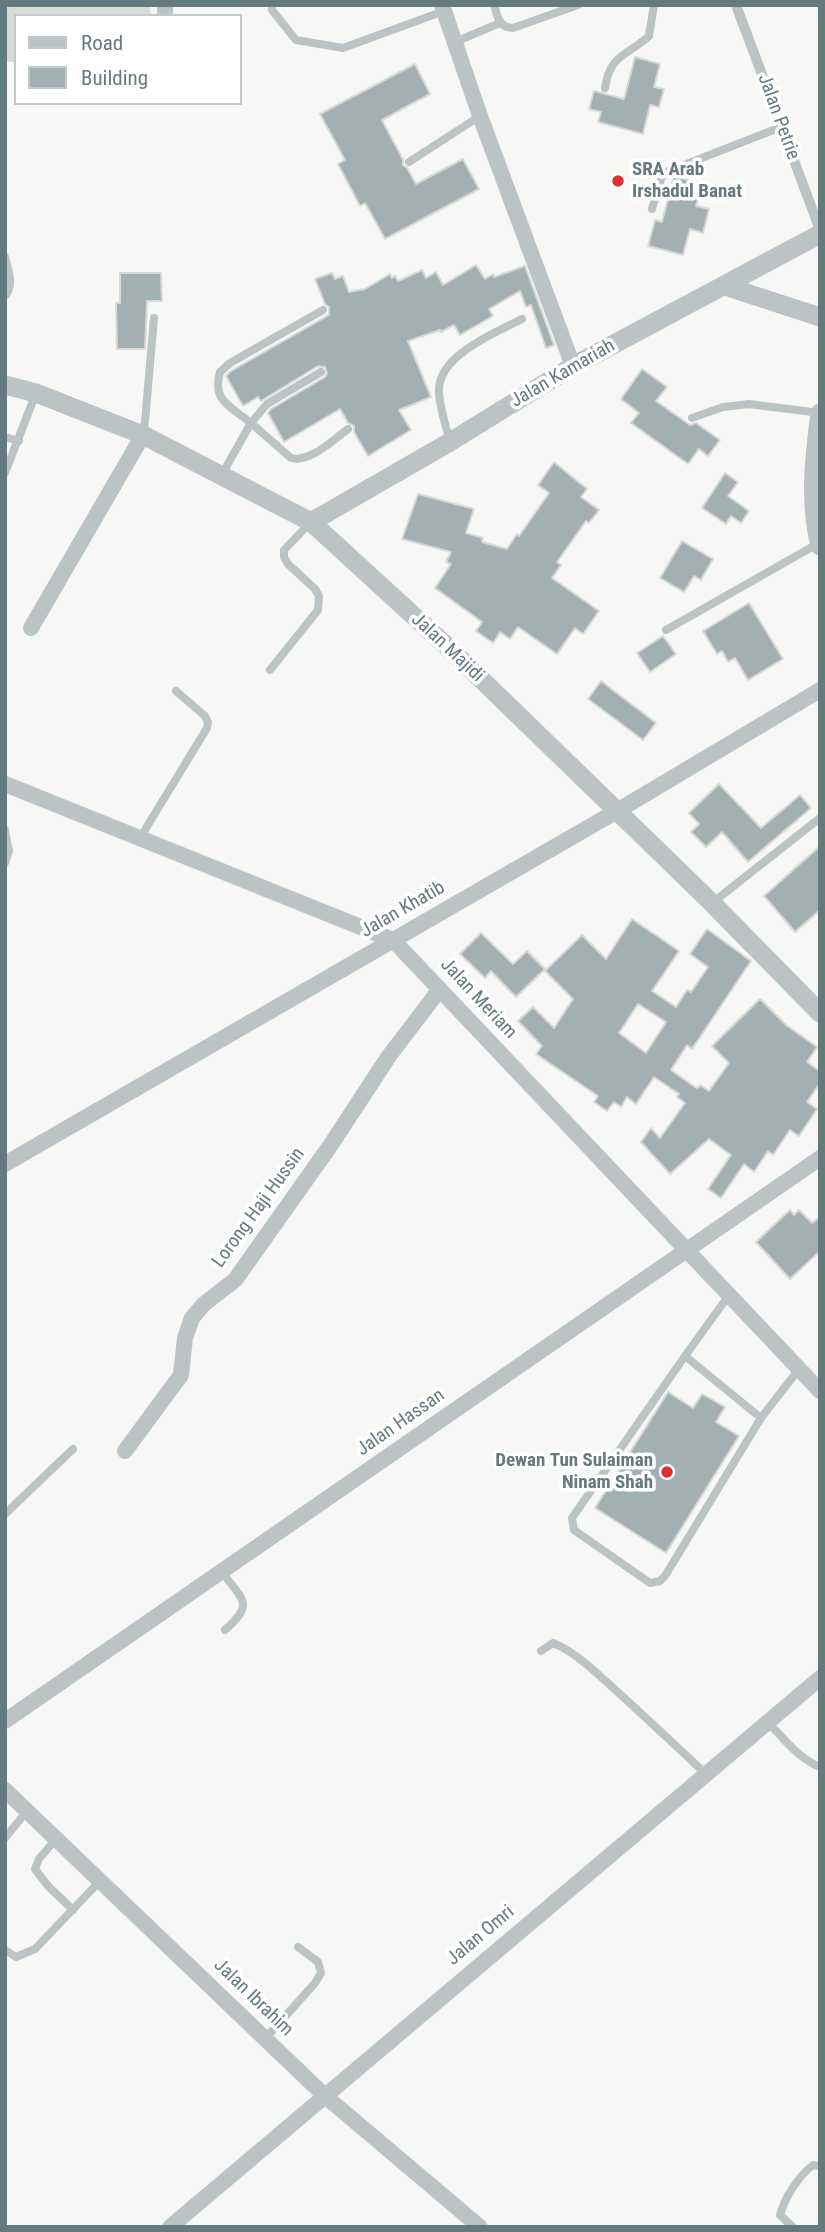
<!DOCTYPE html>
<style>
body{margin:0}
#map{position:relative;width:825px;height:2232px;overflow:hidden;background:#f7f7f5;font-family:"Roboto Condensed",sans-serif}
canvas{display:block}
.frame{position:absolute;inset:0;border:7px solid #647a7e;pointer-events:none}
.legend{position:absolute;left:14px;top:14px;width:228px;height:91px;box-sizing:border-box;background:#fff;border:2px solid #c1cacb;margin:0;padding:9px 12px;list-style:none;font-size:21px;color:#647a7e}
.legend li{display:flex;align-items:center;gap:14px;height:35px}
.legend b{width:35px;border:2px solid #c1cacb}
</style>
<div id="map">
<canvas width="825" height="2232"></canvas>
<div class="frame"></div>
<ul class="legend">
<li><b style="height:9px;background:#bcc3c4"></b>Road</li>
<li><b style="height:19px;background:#a3b0b2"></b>Building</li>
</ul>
</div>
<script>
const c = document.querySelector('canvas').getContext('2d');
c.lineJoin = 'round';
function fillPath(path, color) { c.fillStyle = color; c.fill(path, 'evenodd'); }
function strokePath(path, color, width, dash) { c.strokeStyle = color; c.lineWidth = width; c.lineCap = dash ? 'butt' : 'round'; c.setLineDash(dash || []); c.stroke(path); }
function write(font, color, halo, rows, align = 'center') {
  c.font = font + ' "Roboto Condensed",sans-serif'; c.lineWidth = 7; c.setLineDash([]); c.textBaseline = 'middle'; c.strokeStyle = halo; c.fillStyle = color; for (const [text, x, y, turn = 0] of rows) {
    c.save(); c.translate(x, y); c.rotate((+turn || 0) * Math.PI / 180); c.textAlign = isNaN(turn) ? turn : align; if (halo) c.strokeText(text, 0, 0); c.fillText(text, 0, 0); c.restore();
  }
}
const green = new Path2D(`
 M 5,5 L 150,5 L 151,16 L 16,16 L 16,62 L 5,62 Z`);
const building = new Path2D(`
 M 635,57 L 660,64 L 654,87 L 664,89 L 659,107 L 650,105 L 643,134 L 598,122 L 601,112 L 589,109 L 594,91 L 624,99 Z
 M 415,64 L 430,94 L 382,120 L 403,160 L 403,165 L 407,168 L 416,184 L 463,159 L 479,189 L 385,239 L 365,203 L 360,206 L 338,164 L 345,160 L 320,114 Z
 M 674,176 L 702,184 L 696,206 L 709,209 L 703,233 L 690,229 L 683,255 L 648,246 L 655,220 L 662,222 Z
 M 476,265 L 485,279 L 493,274 L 494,277 L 525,266 L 554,345 L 546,348 L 531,305 L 526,307 L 520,291 L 489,309 L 493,316 L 460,335 L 454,325 L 441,332 L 440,330 L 408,341 L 431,397 L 399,410 L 411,430 L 368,456 L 354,432 L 354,426 L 348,423 L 340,409 L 284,442 L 268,413 L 271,409 L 325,377 L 327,373 L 325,367 L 318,366 L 261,401 L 258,397 L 243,406 L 226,376 L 231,371 L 329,315 L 329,307 L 325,304 L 315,279 L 332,273 L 335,279 L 343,276 L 349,292 L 365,289 L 390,274 L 392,278 L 395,276 L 398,281 L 422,270 L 426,278 L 436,272 L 443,285 Z
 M 120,273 L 161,273 L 162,301 L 147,301 L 145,349 L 117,349 L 116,303 L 120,303 Z
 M 642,369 L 667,387 L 656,401 L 690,425 L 696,423 L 720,440 L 708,456 L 699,449 L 688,464 L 631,423 L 639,413 L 621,399 Z
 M 554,462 L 587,489 L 581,497 L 599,510 L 589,523 L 586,521 L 557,562 L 561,565 L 552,578 L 599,611 L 583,634 L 575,628 L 557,654 L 518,627 L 510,639 L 500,632 L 493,643 L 476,631 L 482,622 L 435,588 L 451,564 L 446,562 L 451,552 L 402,539 L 418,494 L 474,509 L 466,533 L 483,538 L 482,542 L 507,549 L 517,534 L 519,536 L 549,493 L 538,485 Z
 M 725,473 L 738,482 L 728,496 L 749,511 L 741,523 L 731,516 L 726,524 L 702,508 Z
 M 682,541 L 713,559 L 701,580 L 694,576 L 684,592 L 660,578 Z
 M 749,603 L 783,659 L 748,680 L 735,658 L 728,662 L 722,651 L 717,654 L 703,631 Z
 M 663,636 L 676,654 L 650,672 L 637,653 Z
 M 601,681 L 656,723 L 643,740 L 588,699 Z
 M 719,784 L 761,828 L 800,795 L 811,808 L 748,862 L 722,832 L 706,847 L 691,832 L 699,824 L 689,813 Z
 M 820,846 L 820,910 L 795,932 L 764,896 Z
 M 632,919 L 679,951 L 652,991 L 676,1007 L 687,990 L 691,992 L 708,967 L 690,954 L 707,929 L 751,961 L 692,1049 L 687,1045 L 671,1070 L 695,1087 L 698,1088 L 700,1085 L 709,1091 L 729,1063 L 712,1046 L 760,999 L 786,1025 L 817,1047 L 807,1062 L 820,1071 L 820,1083 L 807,1102 L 817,1109 L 799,1136 L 790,1130 L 773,1155 L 768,1151 L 754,1172 L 744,1164 L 721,1198 L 708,1189 L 731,1155 L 709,1139 L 670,1174 L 641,1142 L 651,1128 L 660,1138 L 685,1103 L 677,1097 L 679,1094 L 654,1077 L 636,1104 L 627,1097 L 621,1107 L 614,1102 L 607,1111 L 594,1102 L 598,1096 L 536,1054 L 542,1046 L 518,1021 L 533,1007 L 554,1028 L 573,999 L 545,971 L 582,935 L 606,959 ZM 638,1004 L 666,1022 L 646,1053 L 619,1033 Z
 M 481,933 L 513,964 L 527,951 L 545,969 L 516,997 L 491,971 L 485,978 L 460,954 Z
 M 790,1210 L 794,1215 L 799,1210 L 812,1223 L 820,1217 L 820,1251 L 790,1279 L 756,1242 Z
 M 668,1392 L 693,1408 L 702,1394 L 725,1407 L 716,1422 L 739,1436 L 666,1553 L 595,1508 Z`);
const service = new Path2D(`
 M 272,5 L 272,10 L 296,40 L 343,48 L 444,11
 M 494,5 C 498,18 499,27 513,28 L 578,5
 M 455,42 L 500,23
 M 605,88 C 610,54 627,56 649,36 L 654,5
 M 409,162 L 480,116
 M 652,209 L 661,179 L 666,172 L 781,127
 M 5,257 C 8,271 15,284 5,296
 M 321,372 L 267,404 L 251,423 C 230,406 212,401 220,372 L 230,363 L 323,310
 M 692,418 L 723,407 L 749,404 L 820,413
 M 144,433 L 154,318
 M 5,437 L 19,441
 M 450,442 C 446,426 440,409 439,393 C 436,356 495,333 522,319
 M 5,473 L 36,393
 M 221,476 L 251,423 L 291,458 C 310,463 334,439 348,429
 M 666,630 L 819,543
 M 270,670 L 318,610 L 319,596 L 315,589 L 288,564 L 284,557 L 284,550 L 311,522
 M 5,830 L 9,851 L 5,863
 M 140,838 L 207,728 L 208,722 L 205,716 L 176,691
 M 712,903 L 820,818
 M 729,1295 L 685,1356 L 761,1418 L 799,1369
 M 685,1356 L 572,1518 L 574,1530 L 650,1583 L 660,1581 L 665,1576 L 761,1418
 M 5,1514 L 73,1449
 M 222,1572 C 243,1601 255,1603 225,1630
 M 541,1651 L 553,1643 C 575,1652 592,1669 610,1685 C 642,1714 674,1744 706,1774
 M 768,1722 C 784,1739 797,1757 820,1767
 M 5,1838 L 27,1811
 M 56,1839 L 39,1859 L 35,1869 L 48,1886 L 73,1910
 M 5,1950 L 16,1957 L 35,1949 L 100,1881
 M 265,2039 L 315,1983 L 321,1973 L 318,1962 L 298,1947
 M 793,2227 L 780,2215 C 785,2197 798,2177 813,2165 L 820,2166`);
const pedestrian = new Path2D(`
 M 736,5 L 820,230`);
const minor = new Path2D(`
 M 442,5 L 480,116 L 573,366
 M 165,16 L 165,5
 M 31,628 L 143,435
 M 5,784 L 393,940 L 820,1391
 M 5,1164 L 617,811 L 820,690
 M 125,1451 L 181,1375 L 185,1338 L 192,1318 L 204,1304 L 235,1280 L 330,1146 L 389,1056 L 440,989
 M 5,1721 L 820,1158
 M 5,1790 L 325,2096 L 480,2227
 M 170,2227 L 820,1678`);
const tertiary = new Path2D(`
 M 725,286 L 820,317
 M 5,385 L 36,393 L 143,435 L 311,522 L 451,650 L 712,903 L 820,1013
 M 820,413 C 814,458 809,502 820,546
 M 311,522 L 450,442 L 573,366 L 820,234`);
const markers = [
 [618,181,7,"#dd3036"],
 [667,1472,7,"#dd3036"]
];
const streetNames = [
 ["Jalan Petrie",778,117,70],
 ["Jalan Kamariah",563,374,-30],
 ["Jalan Majidi",447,648,43],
 ["Jalan Khatib",403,910,-30],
 ["Jalan Meriam",478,999,47],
 ["Lorong Haji Hussin",259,1208,-54],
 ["Jalan Hassan",401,1423,-35],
 ["Jalan Omri",481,1936,-40],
 ["Jalan Ibrahim",253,1998,44]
];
const poiNames = [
 ["SRA Arab",632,170],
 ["Irshadul Banat",632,192],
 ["Dewan Tun Sulaiman",653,1461,"right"],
 ["Ninam Shah",653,1483,"right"]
];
fillPath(green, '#d9dcd4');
fillPath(building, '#a3b0b2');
strokePath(building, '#d9d8d7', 2);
strokePath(service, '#bcc3c4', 8);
strokePath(pedestrian, '#bcc3c4', 10);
strokePath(minor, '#bcc3c4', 16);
strokePath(tertiary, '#bcc3c4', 19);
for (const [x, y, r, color] of markers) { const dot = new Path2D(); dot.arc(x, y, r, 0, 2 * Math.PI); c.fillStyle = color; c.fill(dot); strokePath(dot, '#fff', 2.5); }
write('19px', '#647a7e', '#fff', streetNames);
write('bold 19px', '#647a7e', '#fff', poiNames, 'left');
</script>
